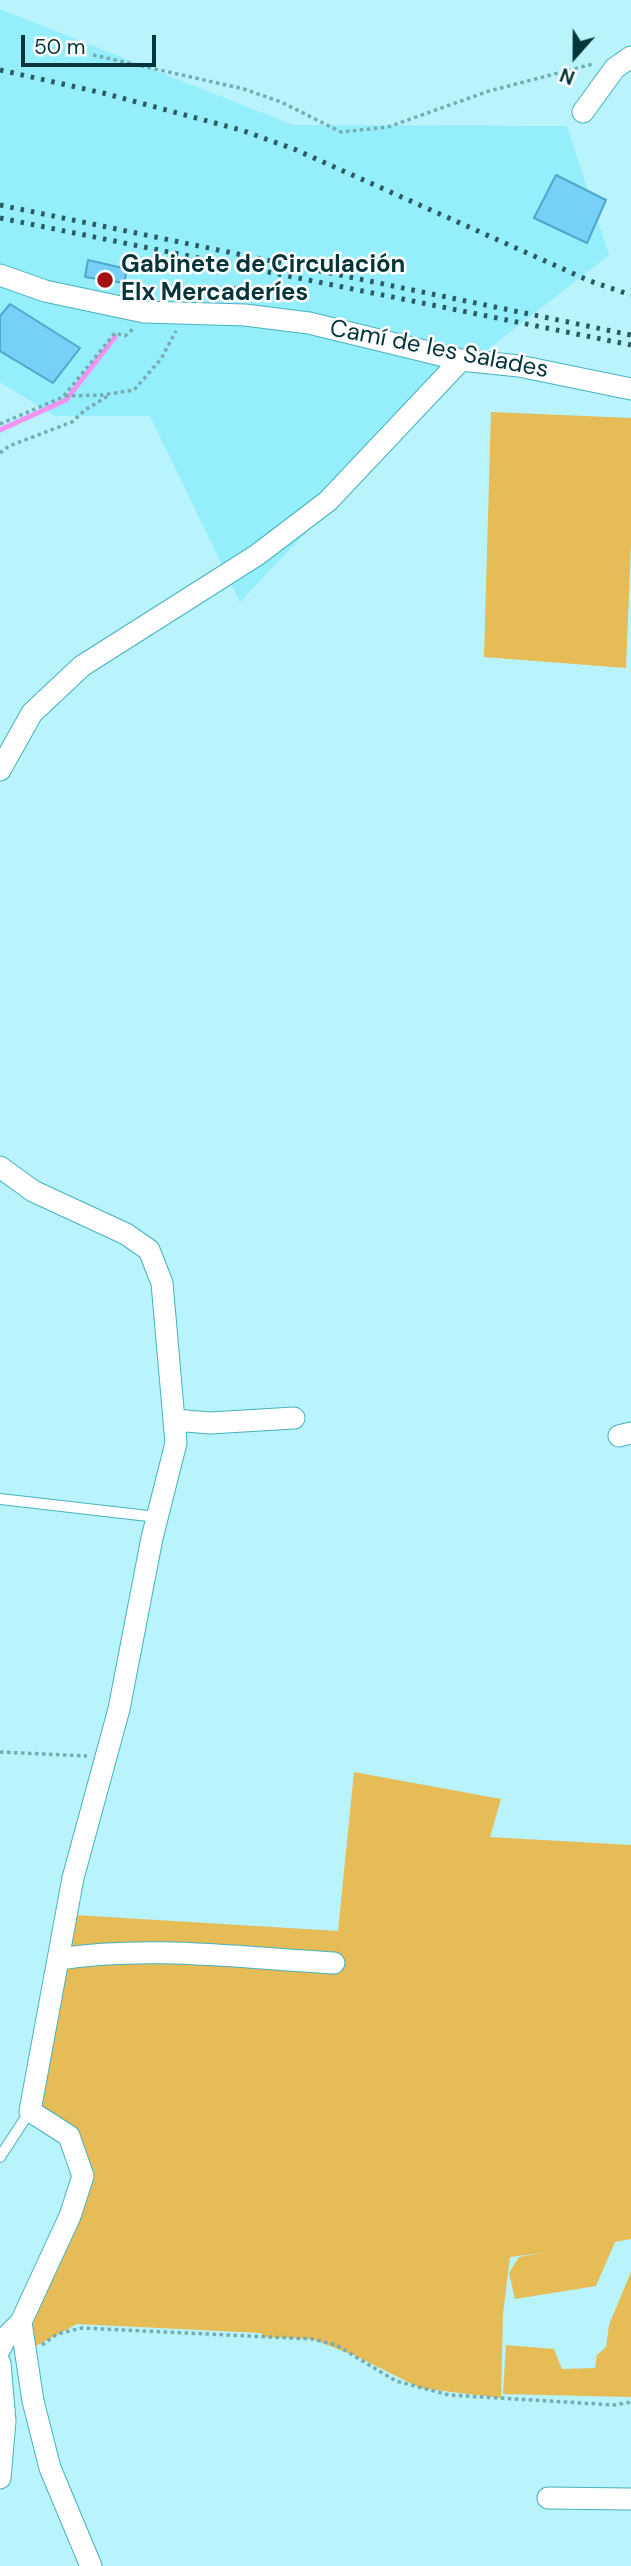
<!DOCTYPE html>
<meta charset="utf-8">
<style>
body{margin:0}
#map{position:relative;width:631px;height:2566px;overflow:hidden;background:#b9f3fc;font-family:"DM Sans",sans-serif}
canvas{display:block}
.north{position:absolute;left:540px;top:21px;width:70px;height:70px;-webkit-text-stroke:5px #fff;paint-order:stroke;rotate:201deg;font-size:19px;font-weight:700;line-height:28px;text-align:center;color:#03353b}
.north::after{content:'';display:block;margin:auto;width:24px;height:32px;background:#03353b;clip-path:polygon(50% 0,100% 100%,50% 72%,0 100%)}
.scale{position:absolute;left:21px;top:35px;width:135px;height:32px;box-sizing:border-box;border:4px solid #03353b;border-top:0;padding-left:9px;font-size:21px;line-height:24px;white-space:nowrap;color:#03353b;-webkit-text-stroke:5px #fff;paint-order:stroke}
</style>
<div id="map">
<canvas width="631" height="2566"></canvas>
<div class="north">N</div>
<div class="scale">50 m</div>
</div>
<script>
const c = document.querySelector('canvas').getContext('2d');
c.lineJoin = 'round';
function fillPath(path, color) { c.fillStyle = color; c.fill(path, 'evenodd'); }
function strokePath(path, color, width, dash) { c.strokeStyle = color; c.lineWidth = width; c.lineCap = dash ? 'butt' : 'round'; c.setLineDash(dash || []); c.stroke(path); }
function write(font, color, halo, rows, align = 'center') {
  c.font = font + ' "DM Sans",sans-serif'; c.lineWidth = 5; c.setLineDash([]); c.textBaseline = 'middle'; c.strokeStyle = halo; c.fillStyle = color; for (const [text, x, y, turn = 0] of rows) {
    c.save(); c.translate(x, y); c.rotate((+turn || 0) * Math.PI / 180); c.textAlign = isNaN(turn) ? turn : align; if (halo) c.strokeText(text, 0, 0); c.fillText(text, 0, 0); c.restore();
  }
}
const built = new Path2D(`
 M 0,9 L 293,125 L 567,126 L 609,255 L 456,374 L 240,602 L 150,416 L 55,416 L 0,382 Z`);
const green = new Path2D(`
 M 491,412 L 631,418 L 631,543 L 626,668 L 484,657 Z
 M 354,1772 L 501,1799 L 490,1837 L 631,1845 L 631,2239 L 615,2242 L 596,2286 L 515,2299 L 509,2273 L 519,2257 L 543,2253 L 510,2257 L 503,2314 L 501,2398 L 420,2388 L 356,2356 L 312,2339 L 264,2337 L 261,2333 L 77,2324 L 32,2348 L 28,2318 L 76,2221 L 75,2134 L 32,2104 L 75,1915 L 338,1931 Z
 M 631,2272 L 631,2397 L 503,2394 L 506,2345 L 554,2349 L 562,2369 L 595,2368 L 597,2355 L 606,2347 L 609,2325 Z`);
const stream = new Path2D(`
 M 0,430 L 66,400 L 115,337`);
const building = new Path2D(`
 M 556,175 L 606,200 L 587,243 L 534,218 Z
 M 88,260 L 127,269 L 124,283 L 85,277 Z
 M 10,304 L 80,348 L 53,383 L 0,351 L 0,316 Z`);
const path = new Path2D(`
 M 93,55 L 244,89 L 281,102 L 341,132 L 388,127 L 489,91 L 593,64
 M 234,286 L 238,296
 M 65,396 L 103,395 L 134,390 L 161,359 L 176,331
 M 0,424 L 63,397 L 115,333 L 125,336 L 134,328
 M 0,453 L 9,446 L 72,422 L 85,410 L 108,396
 M 0,1752 L 87,1756
 M 42,2345 L 57,2334 L 82,2328 L 312,2339 L 336,2345 L 396,2381 L 449,2395 L 615,2405 L 631,2402`);
const service = new Path2D(`
 M 0,1499 L 157,1517
 M 0,2157 L 30,2111`);
const minor = new Path2D(`
 M 583,112 L 615,68 L 631,57
 M 0,275 L 45,291 L 144,312 L 245,315 L 309,323 L 461,360 L 519,366 L 631,389
 M 0,770 L 32,713 L 82,666 L 257,555 L 328,501 L 461,360
 M 0,1167 L 33,1191 L 126,1234 L 149,1250 L 162,1283 L 176,1443 L 152,1538 L 119,1709 L 73,1878 L 30,2111 L 69,2136 L 83,2176 L 70,2216 L 21,2322 L 33,2401 L 50,2468 L 91,2566
 M 174,1420 L 210,1423 L 294,1418
 M 619,1436 L 631,1433
 M 59,1959 C 149,1945 243,1958 334,1963
 M 0,2349 L 6,2337 L 21,2322
 M 0,2363 L 5,2421 L 0,2478
 M 548,2498 L 631,2499`);
const rail = new Path2D(`
 M 0,70 L 103,93 L 241,130 L 294,149 L 590,281 L 631,295
 M 0,205 L 631,335
 M 0,218 L 631,345`);
const markers = [
 [105,280,9,"#a50f12"]
];
const poiNames = [
 ["Gabinete de Circulación",121,266],
 ["Elx Mercaderíes",121,294]
];
const streetNames = [
 ["Camí de les Salades",439,350,11]
];
fillPath(built, '#95eefb');
fillPath(green, '#e5bc56');
strokePath(stream, '#f593f3', 5);
fillPath(building, '#77d0f7');
strokePath(building, '#4fa7cb', 2);
strokePath(service, '#45b2c0', 12);
strokePath(minor, '#45b2c0', 23);
strokePath(path, '#75acb4', 3.5, [3.5, 3.5]);
strokePath(service, '#fff', 10);
strokePath(minor, '#fff', 21);
strokePath(rail, '#285b62', 5, [3.5, 7]);
for (const [x, y, r, color] of markers) { const dot = new Path2D(); dot.arc(x, y, r, 0, 2 * Math.PI); c.fillStyle = color; c.fill(dot); strokePath(dot, '#fff', 2.5); }
write('bold 24px', '#03353b', '#fff', poiNames, 'left');
write('24px', '#03353b', '#fff', streetNames);
</script>
